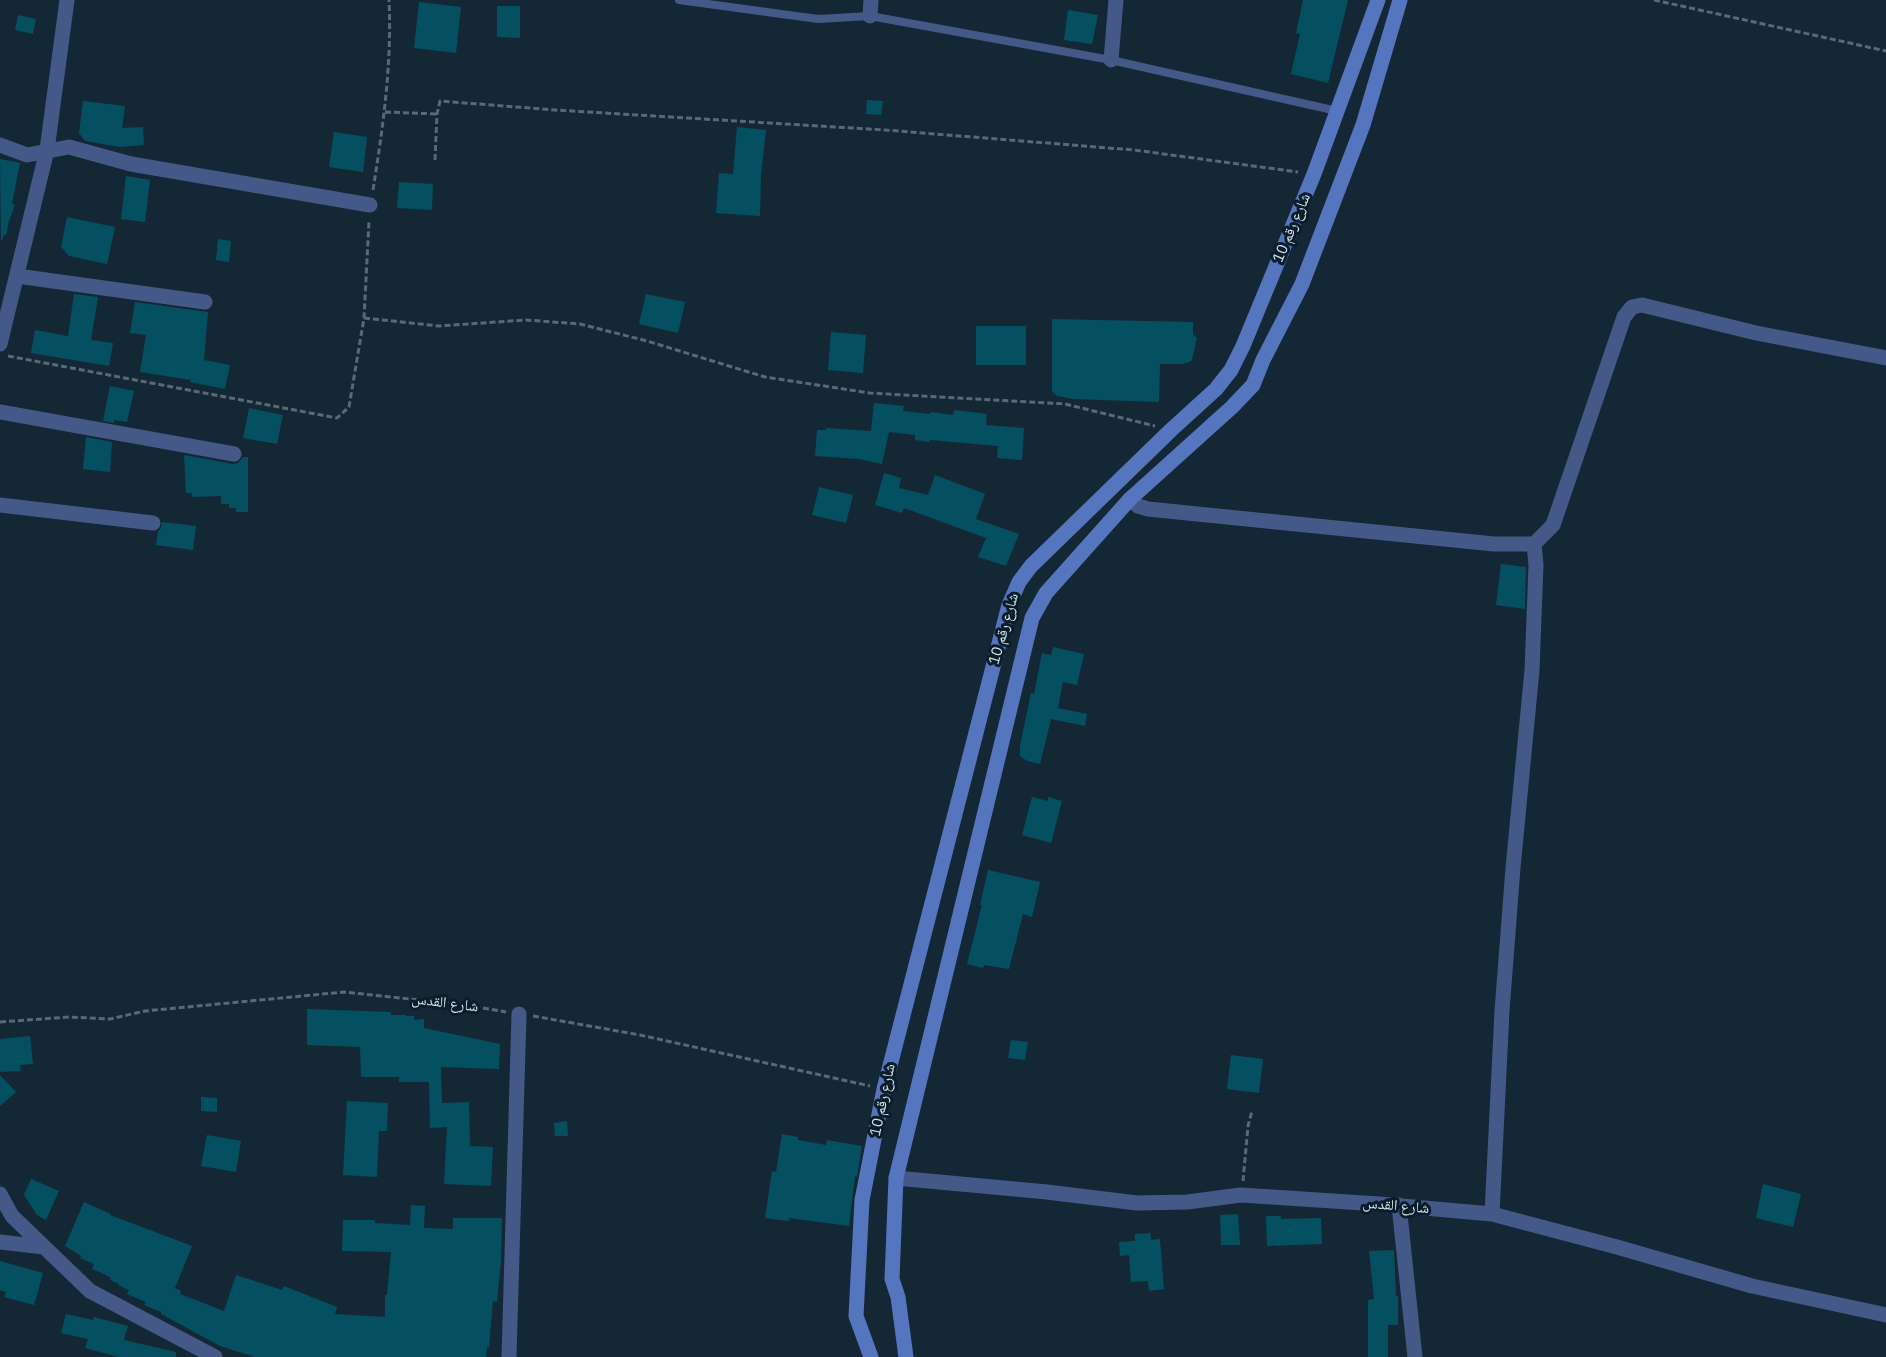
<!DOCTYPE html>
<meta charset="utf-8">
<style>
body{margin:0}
canvas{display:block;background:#142734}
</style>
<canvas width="1886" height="1357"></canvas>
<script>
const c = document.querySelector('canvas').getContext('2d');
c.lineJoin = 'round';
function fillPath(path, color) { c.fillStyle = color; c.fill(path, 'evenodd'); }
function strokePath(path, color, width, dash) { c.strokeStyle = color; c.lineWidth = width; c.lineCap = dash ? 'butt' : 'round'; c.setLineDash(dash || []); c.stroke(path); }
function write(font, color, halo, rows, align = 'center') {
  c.font = font + ' "IBM Plex Sans","Noto Naskh Arabic",sans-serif'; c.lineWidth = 6; c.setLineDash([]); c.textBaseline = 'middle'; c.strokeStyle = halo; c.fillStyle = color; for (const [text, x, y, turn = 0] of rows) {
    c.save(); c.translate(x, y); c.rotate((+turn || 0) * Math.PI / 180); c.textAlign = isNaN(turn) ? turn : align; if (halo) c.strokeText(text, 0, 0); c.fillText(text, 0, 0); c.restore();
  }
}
const building = new Path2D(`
 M 1303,0 L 1348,0 L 1328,83 L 1291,74 L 1300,34 L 1296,33 Z
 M 419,2 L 461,7 L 456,53 L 414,48 Z
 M 497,6 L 520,6 L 520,38 L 497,37 Z
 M 1068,10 L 1098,15 L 1092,44 L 1064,40 Z
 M 18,15 L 36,19 L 33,34 L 15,30 Z
 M 867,100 L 883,101 L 881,115 L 866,114 Z
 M 83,101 L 125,106 L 122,128 L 143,127 L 144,145 L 120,147 L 85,141 L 79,133 Z
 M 737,127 L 766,130 L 761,175 L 760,216 L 716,213 L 719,173 L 733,174 Z
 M 334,132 L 367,137 L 363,172 L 329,167 Z
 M 0,159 L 20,163 L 12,204 L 15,205 L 9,221 L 6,235 L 4,235 L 1,242 Z
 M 126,176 L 150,180 L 145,222 L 121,219 Z
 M 399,182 L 433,184 L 432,210 L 397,208 Z
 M 67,217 L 115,227 L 107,264 L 69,256 L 61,247 Z
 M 218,239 L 231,241 L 229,262 L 216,260 Z
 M 74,294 L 98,297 L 91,340 L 113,343 L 109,366 L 31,353 L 35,330 L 68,336 Z
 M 646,294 L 685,302 L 678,333 L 639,324 Z
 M 135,302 L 208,312 L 204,360 L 230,365 L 225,389 L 190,382 L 191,380 L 140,372 L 146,335 L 130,333 Z
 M 1052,319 L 1193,322 L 1193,336 L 1197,337 L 1192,360 L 1189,362 L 1182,364 L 1160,364 L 1159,402 L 1073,399 L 1057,396 L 1052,391 Z
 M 976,326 L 1026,326 L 1026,365 L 976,365 Z
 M 831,332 L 866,335 L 863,373 L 828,370 Z
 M 110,386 L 134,391 L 127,422 L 114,420 L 114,423 L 103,421 Z
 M 874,403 L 904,406 L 903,411 L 930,414 L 931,412 L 953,415 L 954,410 L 987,414 L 986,425 L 1024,428 L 1022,460 L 997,458 L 998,446 L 930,440 L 929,442 L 915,440 L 915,435 L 889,432 L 882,464 L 859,459 L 815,456 L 817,430 L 826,430 L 826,428 L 871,431 Z
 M 249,408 L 283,415 L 277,444 L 243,438 Z
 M 86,437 L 112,442 L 110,472 L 83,469 Z
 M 184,455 L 233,464 L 238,463 L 243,457 L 248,457 L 248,512 L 236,512 L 236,508 L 229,508 L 229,504 L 221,504 L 221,496 L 192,497 L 192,493 L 186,493 Z
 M 884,473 L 901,478 L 899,488 L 928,495 L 935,475 L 985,494 L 976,519 L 1019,534 L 1006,566 L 978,557 L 986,538 L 904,508 L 902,513 L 875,505 Z
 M 819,487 L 853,495 L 846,523 L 812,515 Z
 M 162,522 L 196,526 L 193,550 L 156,545 L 158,531 L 161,528 Z
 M 1501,564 L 1526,567 L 1525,609 L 1496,605 Z
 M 1053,647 L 1084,654 L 1077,685 L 1063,682 L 1058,708 L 1087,714 L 1085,726 L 1051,719 L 1040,764 L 1027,761 L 1020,756 L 1020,746 L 1031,693 L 1034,694 L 1042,653 L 1051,655 Z
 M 1032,797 L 1048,801 L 1048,797 L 1062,801 L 1051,843 L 1022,835 Z
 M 988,870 L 1040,882 L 1032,917 L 1023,914 L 1009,969 L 984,965 L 983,968 L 967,964 L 982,905 L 980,905 Z
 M 307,1009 L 391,1012 L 391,1015 L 406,1015 L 406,1016 L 414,1016 L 414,1020 L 424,1019 L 424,1028 L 500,1044 L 499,1069 L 441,1067 L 442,1103 L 469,1102 L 470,1146 L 493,1147 L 491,1186 L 444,1184 L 447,1127 L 430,1128 L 429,1082 L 399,1082 L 399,1077 L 361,1077 L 360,1047 L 307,1045 Z
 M 30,1036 L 33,1064 L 20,1065 L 21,1071 L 0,1072 L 0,1039 Z
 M 1011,1040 L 1028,1042 L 1025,1060 L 1008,1058 Z
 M 1231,1055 L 1263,1059 L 1259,1093 L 1227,1089 Z
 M 0,1075 L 16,1092 L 0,1106 Z
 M 201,1097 L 217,1098 L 217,1112 L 201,1111 Z
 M 347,1101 L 388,1103 L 387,1131 L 379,1131 L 377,1177 L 343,1175 Z
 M 567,1121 L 568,1136 L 555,1136 L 554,1123 Z
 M 782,1134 L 798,1137 L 798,1140 L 826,1145 L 827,1140 L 862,1146 L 857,1177 L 855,1176 L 849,1226 L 789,1218 L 789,1221 L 765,1218 L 772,1171 L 776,1172 Z
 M 207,1135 L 241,1141 L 236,1172 L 201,1166 Z
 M 31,1179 L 59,1191 L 46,1220 L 37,1215 L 24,1195 Z
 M 1763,1184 L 1801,1194 L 1793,1227 L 1756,1218 Z
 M 84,1202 L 111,1214 L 110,1215 L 192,1246 L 175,1288 L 181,1291 L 180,1294 L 224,1311 L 236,1275 L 282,1290 L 284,1286 L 337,1307 L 335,1314 L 385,1317 L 385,1295 L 387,1295 L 391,1252 L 342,1251 L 343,1220 L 375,1220 L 375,1223 L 410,1225 L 411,1205 L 425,1206 L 424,1228 L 453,1229 L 453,1218 L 502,1218 L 501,1260 L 497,1302 L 493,1301 L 489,1347 L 487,1347 L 486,1357 L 255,1357 L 220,1346 L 161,1314 L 161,1312 L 144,1305 L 146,1302 L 127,1294 L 129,1290 L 118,1285 L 119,1284 L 110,1280 L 111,1278 L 102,1273 L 92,1269 L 94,1264 L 80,1258 L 81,1256 L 65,1246 Z
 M 1238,1214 L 1240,1245 L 1221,1245 L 1220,1215 Z
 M 1266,1216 L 1281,1216 L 1281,1219 L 1321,1218 L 1322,1244 L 1267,1246 Z
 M 1150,1233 L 1151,1240 L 1160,1239 L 1164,1289 L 1149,1291 L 1148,1281 L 1131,1282 L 1129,1255 L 1120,1256 L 1119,1242 L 1135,1241 L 1135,1234 Z
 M 1394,1250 L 1396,1296 L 1398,1296 L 1398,1325 L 1388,1325 L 1388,1357 L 1368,1357 L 1368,1300 L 1374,1299 L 1369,1251 Z
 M 0,1261 L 43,1273 L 34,1305 L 4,1297 L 6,1292 L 0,1290 Z
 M 66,1314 L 93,1320 L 94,1317 L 128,1326 L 124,1340 L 176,1352 L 176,1357 L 118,1357 L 85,1348 L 88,1339 L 61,1333 Z`);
const path = new Path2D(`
 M 1654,0 L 1886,51
 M 385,112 L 437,114
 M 435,160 L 437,114 L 440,101 L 555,110 L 885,130 L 1134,150 L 1298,172
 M 373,190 C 383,127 392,64 389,0
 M 364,318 L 439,326 L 526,320 L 580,324 L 647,341 L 765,377 L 870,393 L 1065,404 L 1155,426
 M 8,356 L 337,418 L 349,407 L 364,318 L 369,221
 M 533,1016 L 640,1035 L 870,1086
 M 0,1022 L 69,1017 L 110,1019 L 145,1011 L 344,992 L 466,1005 L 506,1012
 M 1243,1181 L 1248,1126 L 1252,1111`);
const lane = new Path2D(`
 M 679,0 L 818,19 L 870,16 L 1111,60 L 1337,111`);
const street = new Path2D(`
 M 870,16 L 871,0
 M 1111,60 L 1116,0
 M 0,145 L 27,155 L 69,147 L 131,164 L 370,205
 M 17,276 L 205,302
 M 0,344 L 47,150 L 67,0
 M 0,412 L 234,454
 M 1130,499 L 1138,506 L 1148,509 L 1494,544 L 1534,544 L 1553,525 L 1624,317 L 1632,307 L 1642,305 L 1756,333 L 1886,358
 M 0,505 L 153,523
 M 896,1178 L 1047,1192 L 1137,1203 L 1187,1202 L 1241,1195 L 1379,1204 L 1492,1214 L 1617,1247 L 1752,1286 L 1886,1315
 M 0,1194 L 12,1216 L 90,1291 L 215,1357
 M 1399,1205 L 1415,1357
 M 1492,1214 L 1502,1011 L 1513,868 L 1532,670 L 1536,565 L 1534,544
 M 0,1242 L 44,1247
 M 509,1357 L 519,1014`);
const secondary = new Path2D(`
 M 871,1357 L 856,1316 L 862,1200 L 884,1089 L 1009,605 L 1019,582 L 1031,566 L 1171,430 L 1216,389 L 1231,370 L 1243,346 L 1314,174 L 1378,0
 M 906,1357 L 898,1297 L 892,1279 L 896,1178 L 1032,618 L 1046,593 L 1130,499 L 1232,407 L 1253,385 L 1263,360 L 1302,284 L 1363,125 L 1400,0`);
const streetNames = [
 ["شارع رقم 10",1292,228,-67],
 ["شارع رقم 10",1004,629,-74],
 ["شارع القدس",445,1003,7],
 ["شارع رقم 10",883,1100,-78],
 ["شارع القدس",1396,1206,5]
];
fillPath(building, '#045060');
strokePath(path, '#596975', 3, [6, 3]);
strokePath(lane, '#445987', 8);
strokePath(street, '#445987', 15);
strokePath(secondary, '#5576bf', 15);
write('15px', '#d4e0e9', '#0a1d2a', streetNames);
</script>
